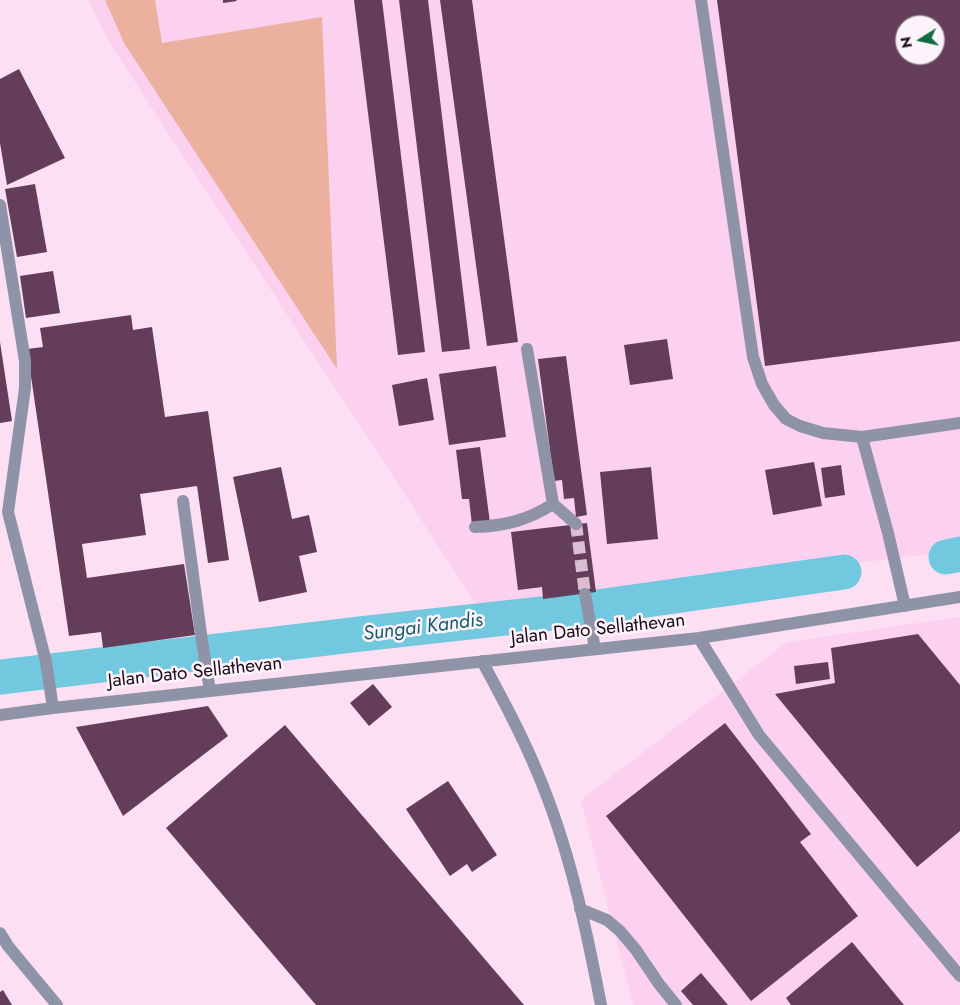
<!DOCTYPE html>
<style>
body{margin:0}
#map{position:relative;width:960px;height:1005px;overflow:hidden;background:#fcdff3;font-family:Jost,sans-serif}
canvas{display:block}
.north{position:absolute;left:895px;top:15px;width:50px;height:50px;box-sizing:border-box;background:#fdf3fa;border:1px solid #a2969f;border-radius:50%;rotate:260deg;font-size:14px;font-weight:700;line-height:20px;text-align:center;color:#190a16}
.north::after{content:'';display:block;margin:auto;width:18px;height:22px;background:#0e6d42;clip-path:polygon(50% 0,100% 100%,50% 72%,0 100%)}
</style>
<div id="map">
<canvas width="960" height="1005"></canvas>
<div class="north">N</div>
</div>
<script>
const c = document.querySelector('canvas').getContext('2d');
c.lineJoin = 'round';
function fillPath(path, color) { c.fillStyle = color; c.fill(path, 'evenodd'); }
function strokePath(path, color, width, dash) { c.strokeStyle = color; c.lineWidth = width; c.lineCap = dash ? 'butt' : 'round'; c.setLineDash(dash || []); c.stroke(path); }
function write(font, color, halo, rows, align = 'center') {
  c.font = font + ' Jost,sans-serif'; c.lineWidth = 5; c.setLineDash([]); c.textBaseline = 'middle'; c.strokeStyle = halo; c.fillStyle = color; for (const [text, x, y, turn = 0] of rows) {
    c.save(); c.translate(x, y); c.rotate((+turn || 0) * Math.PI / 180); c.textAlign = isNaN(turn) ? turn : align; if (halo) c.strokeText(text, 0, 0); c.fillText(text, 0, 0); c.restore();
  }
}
const built = new Path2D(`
 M 88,0 L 960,0 L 960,550 L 481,611 L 110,44 ZM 905,25 L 935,25 L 935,55 L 905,55 Z
 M 960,617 L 960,1005 L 633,1005 L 581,800 L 787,642 Z`);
const green = new Path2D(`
 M 105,0 L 155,0 L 162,43 L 322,17 L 337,369 L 124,43 Z`);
const river = new Path2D(`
 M 946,557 L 960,554
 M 0,677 L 360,634 L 569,611 L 844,572`);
const building = new Path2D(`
 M 223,0 L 236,0 L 237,1 L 223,3 Z
 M 354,0 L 382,0 L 425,352 L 398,355 Z
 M 399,0 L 428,0 L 470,349 L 442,352 Z
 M 440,0 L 472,0 L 518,342 L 487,346 Z
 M 717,0 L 960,0 L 960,341 L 765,366 ZM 905,25 L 935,25 L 935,55 L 905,55 Z
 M 19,69 L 65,158 L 7,185 L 0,143 L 0,79 Z
 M 35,184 L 47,252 L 17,257 L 5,189 Z
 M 53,271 L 60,313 L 26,318 L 20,276 Z
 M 131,315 L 133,330 L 152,327 L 165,417 L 208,411 L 229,560 L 208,563 L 197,486 L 140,494 L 146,535 L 82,544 L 87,578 L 184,564 L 195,635 L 103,648 L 101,632 L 69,636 L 27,349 L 43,347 L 40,328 Z
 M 667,339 L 673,379 L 630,385 L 624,345 Z
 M 0,342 L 12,421 L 0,423 Z
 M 566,356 L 587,515 L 576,517 L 574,498 L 564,499 L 562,480 L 554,481 L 538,359 Z
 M 496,366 L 506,437 L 449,445 L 439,374 Z
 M 427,378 L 434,420 L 399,426 L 392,385 Z
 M 480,447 L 490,523 L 472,525 L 469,499 L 462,499 L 456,450 Z
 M 814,462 L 822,506 L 773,515 L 765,470 Z
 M 841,465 L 845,495 L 825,498 L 821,468 Z
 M 281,467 L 292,519 L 309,515 L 317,552 L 299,556 L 307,592 L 259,602 L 233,477 Z
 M 651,467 L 658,539 L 607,544 L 600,472 Z
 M 587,523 L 596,592 L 543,599 L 542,587 L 518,590 L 511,532 Z
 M 918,634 L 960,685 L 960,831 L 917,867 L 775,694 L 835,683 L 831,648 Z
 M 828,662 L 830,679 L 796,684 L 794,666 Z
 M 373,684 L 392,707 L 369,726 L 350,703 Z
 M 208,706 L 228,736 L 123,816 L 76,727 Z
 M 725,723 L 811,834 L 800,842 L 858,916 L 751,1001 L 606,816 Z
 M 285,725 L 524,1005 L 316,1005 L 166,828 Z
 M 448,781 L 497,855 L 472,872 L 467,864 L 450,876 L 406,809 Z
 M 852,942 L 904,1005 L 791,1005 L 786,998 Z
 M 701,973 L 728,1005 L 693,1005 L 681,991 Z
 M 3,990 L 12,1005 L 0,1005 L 0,992 Z`);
const minorTunnel = new Path2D(`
 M 576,524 L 585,594`);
const minor = new Path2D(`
 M 701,0 L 753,357 L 762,384 L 774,405 L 786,419 L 800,426 L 823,433 L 862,437 L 960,423
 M 0,205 L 25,361 L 25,388 L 8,512 L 46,662 L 53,708
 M 527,349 L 553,504 L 576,524
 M 862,437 L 888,533 L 905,606
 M 183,501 L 202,641 L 210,691
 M 475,527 C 505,526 528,520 553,504
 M 585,594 L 595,649
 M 699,638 L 759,735 L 960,976
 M 482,661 C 502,698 522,735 538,774 C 569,847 586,927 601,1005
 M 0,715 L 53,708 L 699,638 L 960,597
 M 580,909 L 607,920 L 620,931 L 636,950 L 659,984 L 676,1005
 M 0,933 L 8,946 L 57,1005`);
const streetNames = [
 ["Jalan Dato Sellathevan",598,630,-6],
 ["Jalan Dato Sellathevan",195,673,-6]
];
const waterNames = [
 ["Sungai Kandis",423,628,-7]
];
fillPath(built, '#fcd1ef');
fillPath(green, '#ecb09e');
strokePath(river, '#71c8df', 35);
fillPath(building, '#643d5a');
strokePath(minorTunnel, '#dabfd2', 12, [12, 6]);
strokePath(minor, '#8f93a7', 12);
write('19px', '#190a16', '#fdf3fa', streetNames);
write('italic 20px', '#145d6d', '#fdf3fa', waterNames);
</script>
